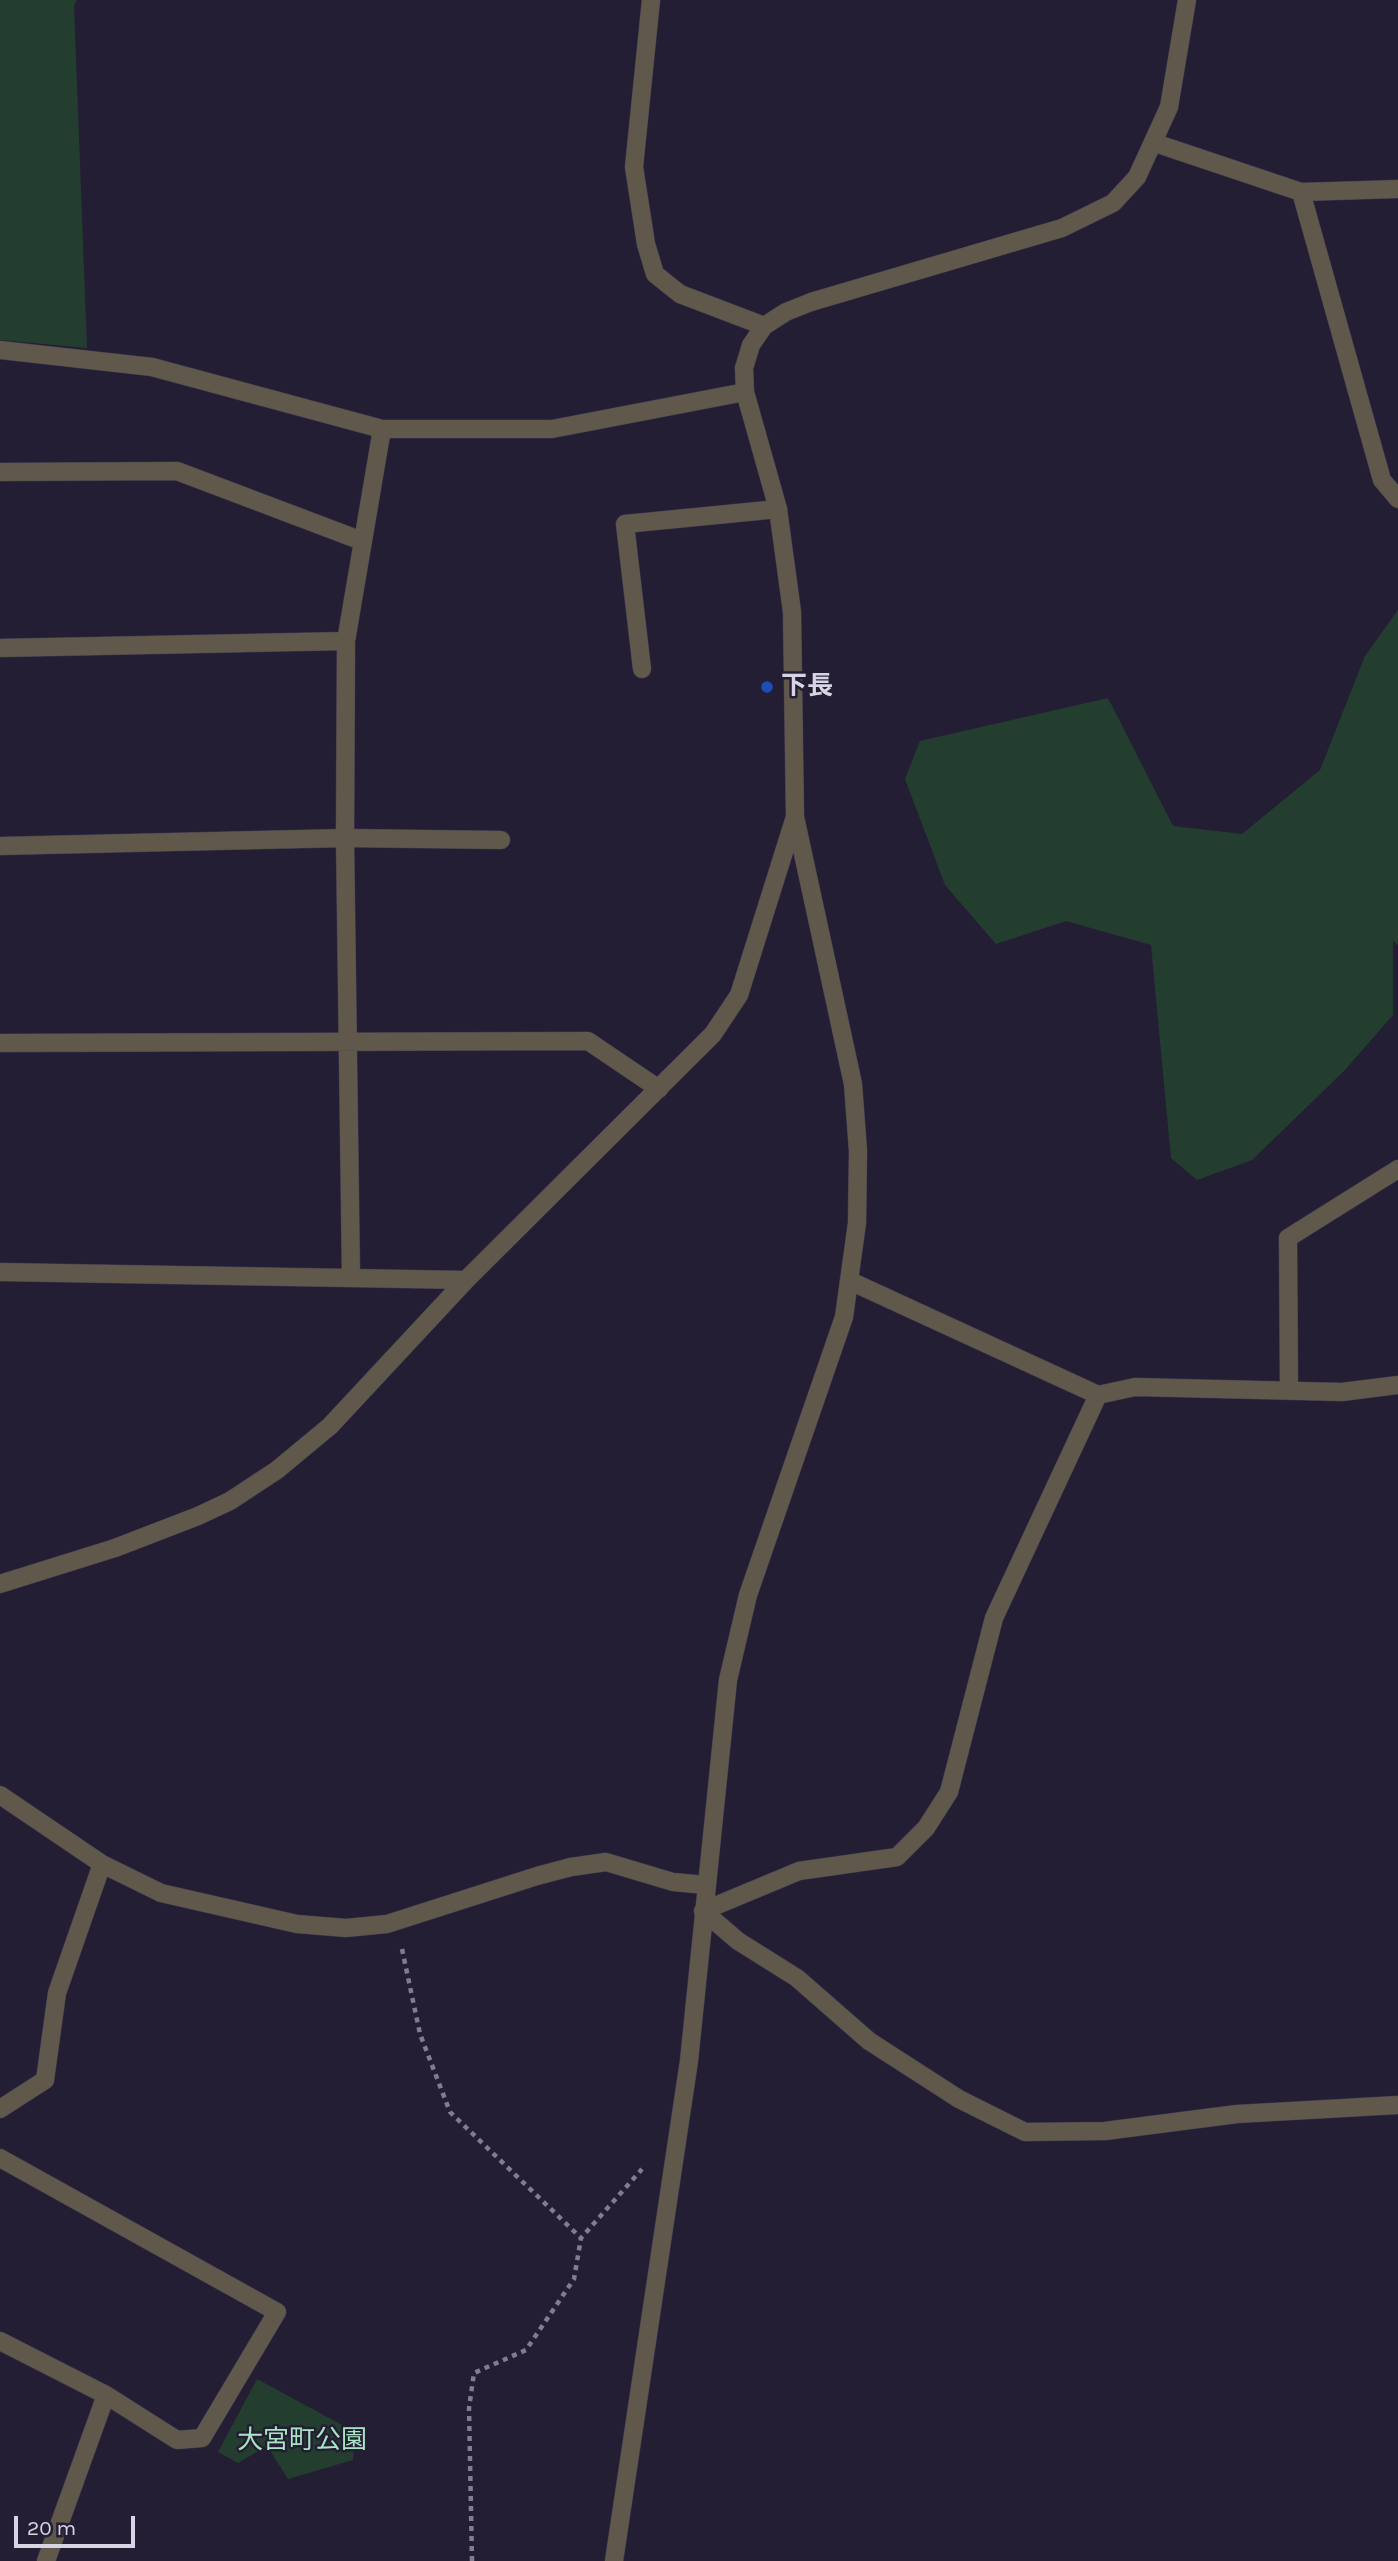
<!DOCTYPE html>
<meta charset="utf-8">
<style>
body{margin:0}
#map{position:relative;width:1398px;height:2561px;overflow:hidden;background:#241e35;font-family:Karla,sans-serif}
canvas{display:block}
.scale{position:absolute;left:14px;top:2516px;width:121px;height:32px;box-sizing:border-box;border:4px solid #d7d4e3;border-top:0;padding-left:9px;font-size:21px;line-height:24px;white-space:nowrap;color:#d7d4e3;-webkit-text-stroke:5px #241e35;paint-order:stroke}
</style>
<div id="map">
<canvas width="1398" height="2561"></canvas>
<div class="scale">20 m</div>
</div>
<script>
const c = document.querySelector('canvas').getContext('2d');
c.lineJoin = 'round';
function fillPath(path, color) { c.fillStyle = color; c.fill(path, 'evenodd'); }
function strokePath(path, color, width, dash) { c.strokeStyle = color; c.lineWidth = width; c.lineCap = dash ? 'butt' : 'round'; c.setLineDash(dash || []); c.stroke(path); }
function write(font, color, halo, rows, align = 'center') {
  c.font = font + ' Karla,"Noto Sans JP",sans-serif'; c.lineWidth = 5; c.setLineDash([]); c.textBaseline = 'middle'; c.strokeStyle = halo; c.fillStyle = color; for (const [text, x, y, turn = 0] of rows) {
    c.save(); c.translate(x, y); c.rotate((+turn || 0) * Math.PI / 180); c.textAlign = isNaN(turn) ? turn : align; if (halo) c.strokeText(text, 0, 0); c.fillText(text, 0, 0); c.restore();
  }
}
const green = new Path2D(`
 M 0,0 L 77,0 L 74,6 L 87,348 L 0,340 Z
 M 1398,610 L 1398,945 L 1393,941 L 1393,1015 L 1344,1071 L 1252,1160 L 1197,1180 L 1171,1158 L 1151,945 L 1066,921 L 996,944 L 945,885 L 905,779 L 920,741 L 1108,698 L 1173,826 L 1242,834 L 1320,770 L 1365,656 Z
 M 257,2379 L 355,2432 L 353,2460 L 288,2479 L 267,2446 L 238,2463 L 218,2452 Z`);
const path = new Path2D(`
 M 402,1949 L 420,2034 L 450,2112 L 581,2238
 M 472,2561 L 469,2408 L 474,2373 L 526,2350 L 574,2279 L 581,2238 L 642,2169`);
const lane = new Path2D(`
 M 1155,143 L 1301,192 L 1398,189
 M 1301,192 L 1382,480 L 1398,499
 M 0,472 L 177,471 L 362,541
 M 642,669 L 625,524 L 778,509
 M 345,838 L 501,840
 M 850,1281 L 1098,1395
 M 1289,1390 L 1288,1238 L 1398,1169`);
const street = new Path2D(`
 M 651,0 L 634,167 L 646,244 L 655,274 L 680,294 L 764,326
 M 0,350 L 152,367 L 382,429 L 552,429 L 745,392
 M 0,648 L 346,641
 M 0,846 L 345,838
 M 0,1043 L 588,1041 L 659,1089
 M 0,1272 L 466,1280
 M 351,1277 L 345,838 L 346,641 L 382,429
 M 1398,1385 L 1342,1392 L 1135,1387 L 1098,1395 L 994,1618 L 949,1792 L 926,1828 L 897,1857 L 799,1871 L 703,1911 L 738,1941 L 797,1978 L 869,2041 L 959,2099 L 1025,2132 L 1105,2131 L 1237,2114 L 1398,2105
 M 0,1584 L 115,1548 L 198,1516 L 230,1501 L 277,1470 L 330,1426 L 466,1280 L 713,1034 L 739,995 L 794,820
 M 0,1795 L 102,1864 L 161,1893 L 297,1924 L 346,1928 L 387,1924 L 537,1876 L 571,1867 L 606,1862 L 673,1882 L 706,1885
 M 0,2109 L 45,2080 L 57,1993 L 102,1864
 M 0,2158 L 277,2312 L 202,2438 L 177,2440 L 106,2395
 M 0,2341 L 106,2395 L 46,2561
 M 614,2561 L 689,2061 L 728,1680 L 748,1595 L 844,1317 L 857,1223 L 858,1151 L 853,1084 L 795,817 L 792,612 L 778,509 L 745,392 L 744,368 L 751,345 L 764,326 L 786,312 L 811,302 L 1062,228 L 1113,203 L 1137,177 L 1169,107 L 1187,0`);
const markers = [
 [767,687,7,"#1a4fb4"]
];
const poiNames = [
 ["下長",781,687]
];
const parkNames = [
 ["大宮町公園",302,2441]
];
fillPath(green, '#233e2f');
strokePath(lane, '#413b51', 19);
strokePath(street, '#413b51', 19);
strokePath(path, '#817d90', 4.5, [5, 5]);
strokePath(lane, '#5f584b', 18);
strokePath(street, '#5f584b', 18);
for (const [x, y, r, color] of markers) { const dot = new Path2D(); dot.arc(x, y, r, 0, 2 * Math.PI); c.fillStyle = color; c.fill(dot); strokePath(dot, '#241e35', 2.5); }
write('bold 26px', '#d7d4e3', '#241e35', poiNames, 'left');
write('26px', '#a9e5c2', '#241e35', parkNames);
</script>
